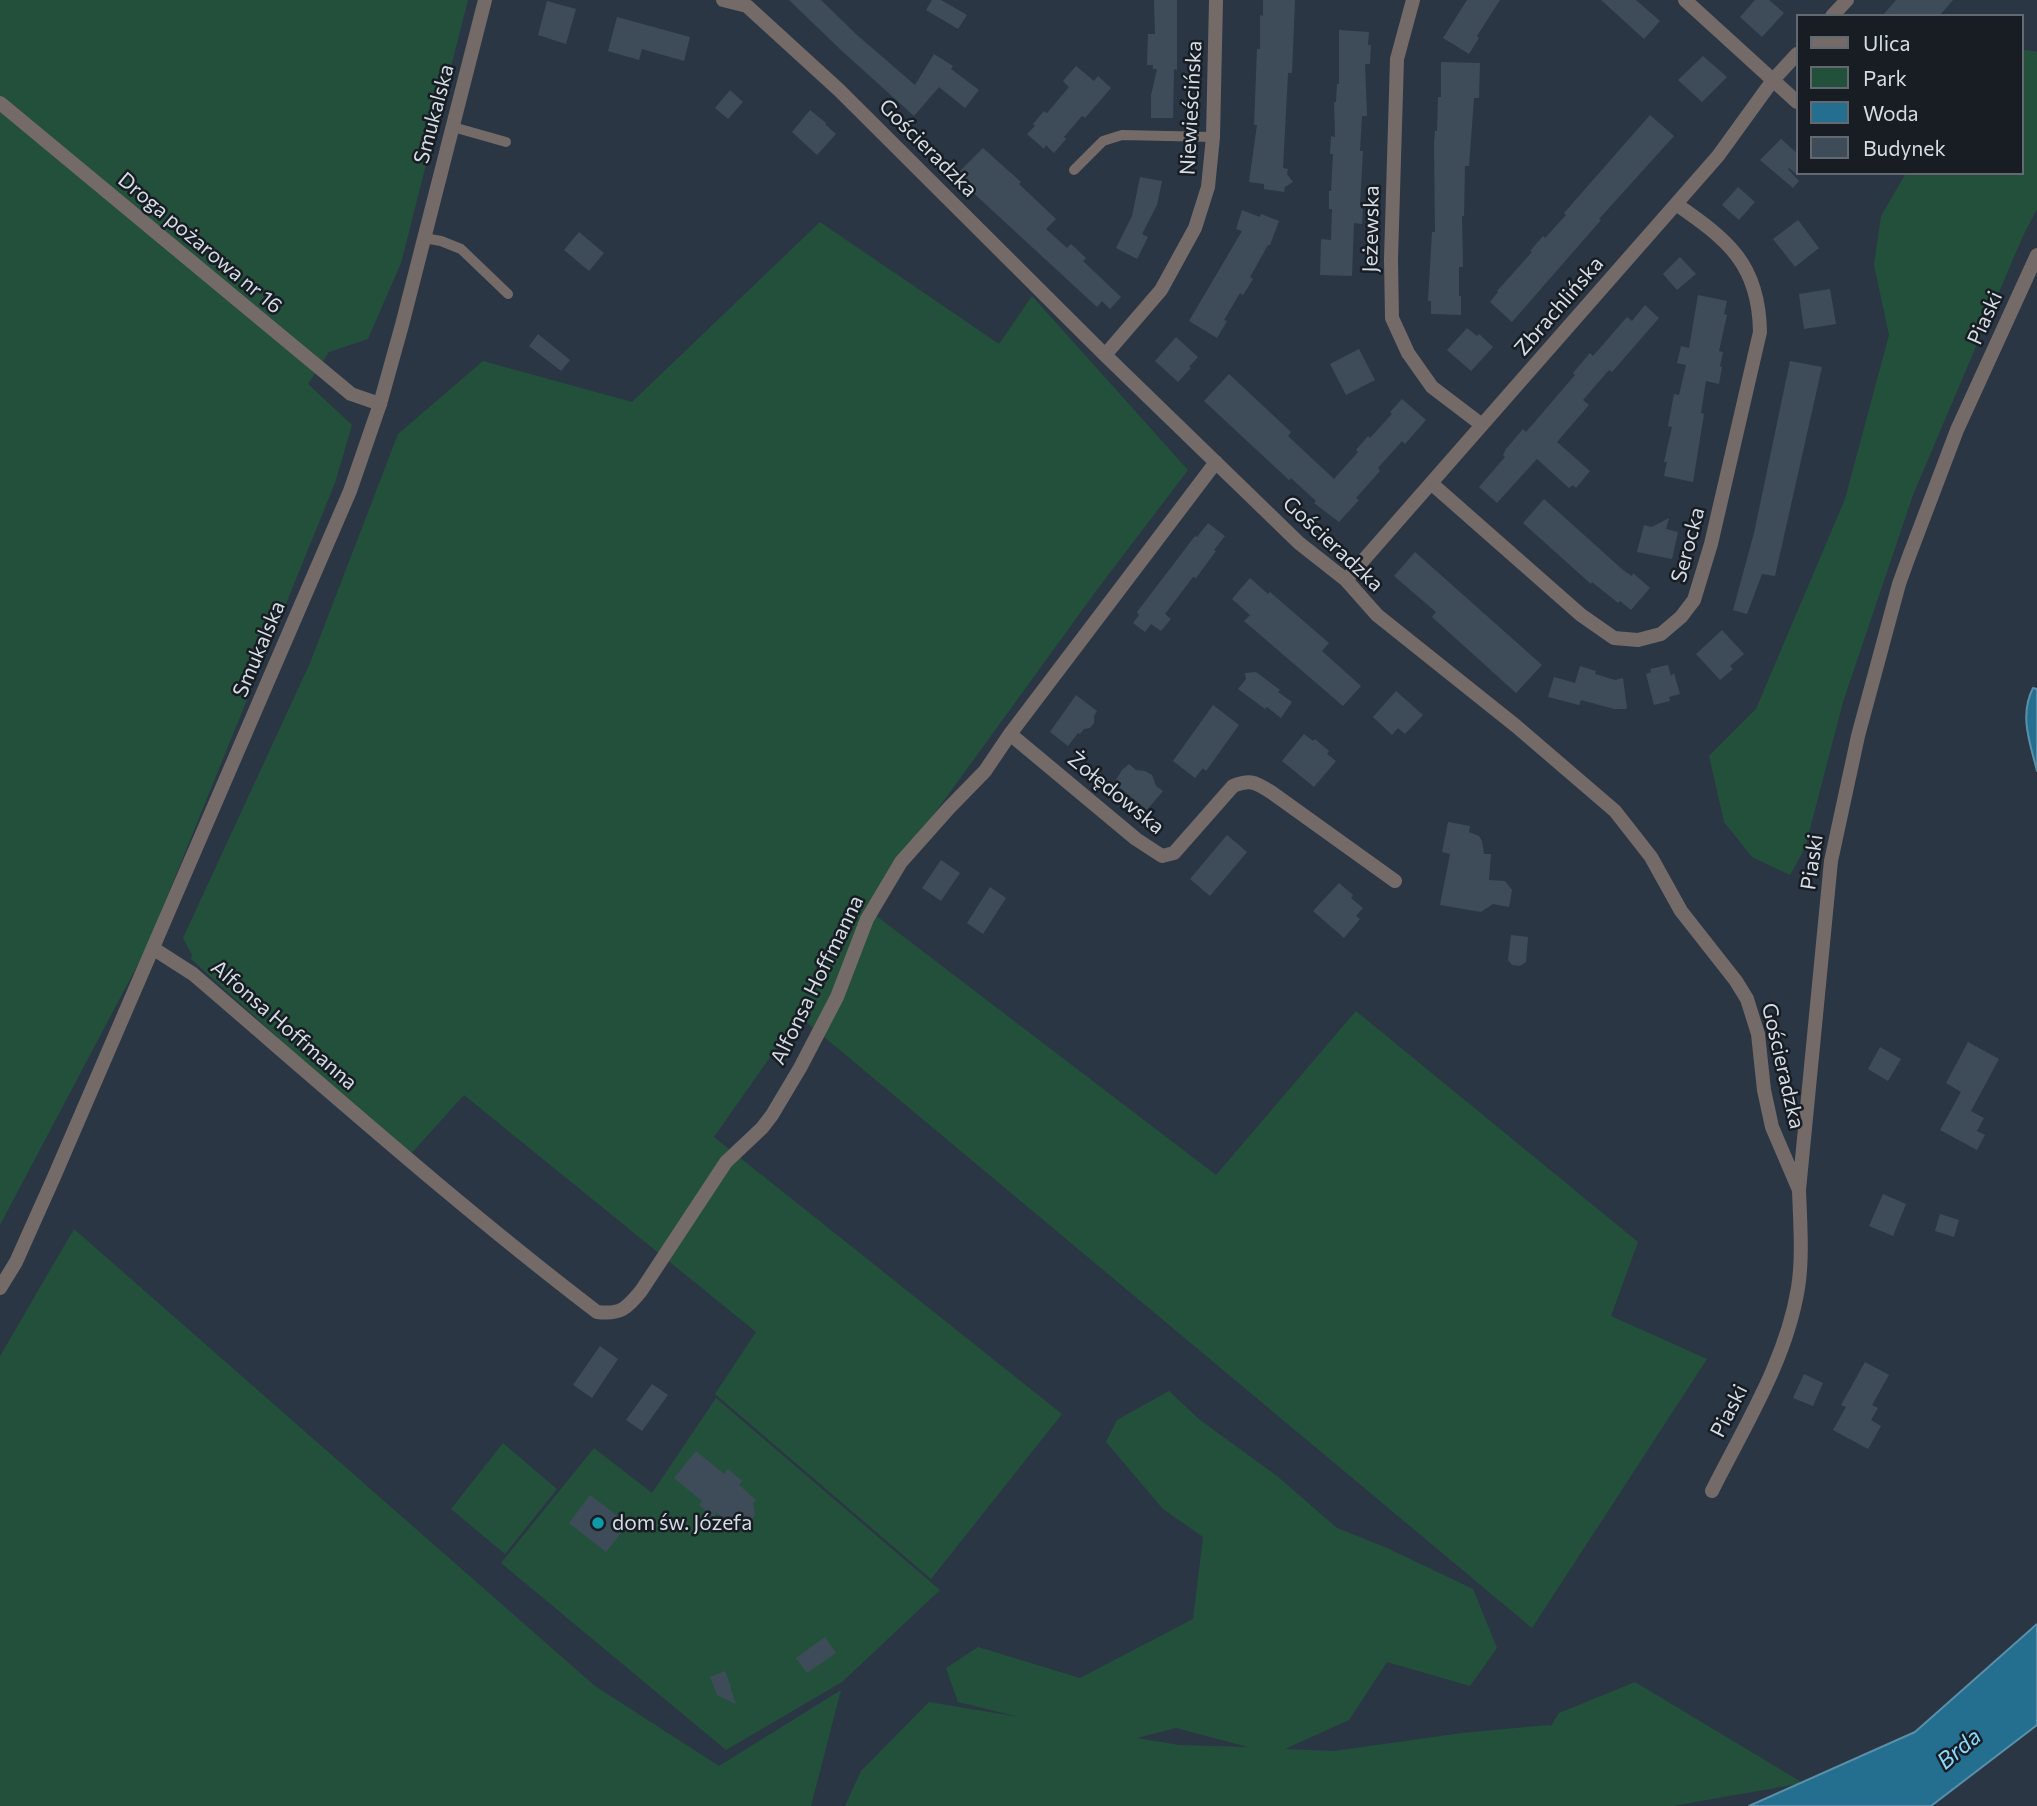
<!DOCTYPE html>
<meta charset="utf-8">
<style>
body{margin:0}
#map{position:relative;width:2037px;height:1806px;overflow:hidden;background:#2a3644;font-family:Commissioner,sans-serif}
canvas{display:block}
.legend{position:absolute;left:1796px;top:14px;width:228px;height:161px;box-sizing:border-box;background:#171d23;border:2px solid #636971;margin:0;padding:9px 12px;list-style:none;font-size:21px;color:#d5dce5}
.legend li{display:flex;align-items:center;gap:14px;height:35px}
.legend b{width:35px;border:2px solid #636971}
</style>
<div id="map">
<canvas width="2037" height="1806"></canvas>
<ul class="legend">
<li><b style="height:9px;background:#746a67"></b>Ulica</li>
<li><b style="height:19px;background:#23503b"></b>Park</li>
<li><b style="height:19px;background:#246f8f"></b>Woda</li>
<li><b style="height:19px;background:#3e4c5a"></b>Budynek</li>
</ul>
</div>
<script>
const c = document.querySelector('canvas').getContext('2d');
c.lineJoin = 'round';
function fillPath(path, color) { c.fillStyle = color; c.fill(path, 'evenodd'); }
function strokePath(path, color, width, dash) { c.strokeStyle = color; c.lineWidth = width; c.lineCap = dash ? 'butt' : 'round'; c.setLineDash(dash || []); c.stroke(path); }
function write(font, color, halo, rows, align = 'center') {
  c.font = font + ' Commissioner,sans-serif'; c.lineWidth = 5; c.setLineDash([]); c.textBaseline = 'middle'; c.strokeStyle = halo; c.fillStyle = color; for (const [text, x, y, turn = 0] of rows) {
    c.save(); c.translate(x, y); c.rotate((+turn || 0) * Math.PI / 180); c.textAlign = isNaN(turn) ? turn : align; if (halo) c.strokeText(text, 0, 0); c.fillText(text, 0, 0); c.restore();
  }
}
const green = new Path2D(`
 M 0,0 L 468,0 L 401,263 L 368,339 L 329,352 L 308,384 L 352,425 L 335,483 L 145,951 L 0,1225 Z
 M 2027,50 L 2037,52 L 2037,209 L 2022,238 L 1913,495 L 1843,702 L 1805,848 L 1790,875 L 1752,857 L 1724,822 L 1709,756 L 1756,709 L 1845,499 L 1889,335 L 1874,265 L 1881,216 L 1906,173 L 2021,173 L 2021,51 Z
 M 820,222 L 999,344 L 1032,296 L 1188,470 L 1096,591 L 866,908 L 1216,1175 L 1356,1011 L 1638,1242 L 1611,1316 L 1707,1359 L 1532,1628 L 799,1016 L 714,1137 L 1062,1414 L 931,1579 L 715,1394 L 756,1332 L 464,1095 L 409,1156 L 191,959 L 192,955 L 183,938 L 310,663 L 398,434 L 483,361 L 632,402 Z
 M 74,1229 L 595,1686 L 719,1766 L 841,1690 L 811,1806 L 0,1806 L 0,1356 Z
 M 1169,1391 L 1200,1420 L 1277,1476 L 1337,1528 L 1387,1548 L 1473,1589 L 1497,1648 L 1470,1686 L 1387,1662 L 1349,1720 L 1285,1749 L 1334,1751 L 1462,1733 L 1548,1725 L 1551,1726 L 1559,1713 L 1635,1682 L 1803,1783 L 1673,1806 L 845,1806 L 861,1771 L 929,1702 L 1019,1717 L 958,1702 L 946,1668 L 978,1647 L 1080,1678 L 1193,1619 L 1203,1537 L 1163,1509 L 1106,1442 L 1117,1420 ZM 1176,1728 L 1248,1747 L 1179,1745 L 1137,1738 Z
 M 716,1398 L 940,1590 L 842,1682 L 726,1750 L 501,1563 L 594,1448 L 652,1493 Z
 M 503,1443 L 557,1489 L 505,1554 L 451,1509 Z`);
const water = new Path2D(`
 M 2033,688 L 2037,689 L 2037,771 C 2030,743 2019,715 2033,688 Z
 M 2037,1624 L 2037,1725 L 1931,1806 L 1749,1806 L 1915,1732 Z`);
const building = new Path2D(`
 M 789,0 L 821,0 L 857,35 L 915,85 L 934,54 L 953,66 L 951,69 L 979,90 L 965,108 L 939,87 L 914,116 L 842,51 Z
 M 932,0 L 941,0 L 967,15 L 958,29 L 926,10 Z
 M 1154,0 L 1177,0 L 1177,70 L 1174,69 L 1173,118 L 1151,118 L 1151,95 L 1157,69 L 1153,69 L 1153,65 L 1147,65 L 1148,34 L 1155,34 Z
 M 1263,0 L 1295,0 L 1292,73 L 1288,73 L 1283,168 L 1288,169 L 1287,174 L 1293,182 L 1285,187 L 1284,192 L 1264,189 L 1264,184 L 1249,182 L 1257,125 L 1254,125 L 1257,49 L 1260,49 L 1260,15 L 1263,16 Z
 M 1467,0 L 1500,0 L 1477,36 L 1479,38 L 1469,54 L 1443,38 Z
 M 1601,0 L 1636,0 L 1660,21 L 1644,39 Z
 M 1755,0 L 1769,0 L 1784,13 L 1762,37 L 1740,17 Z
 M 1896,0 L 1953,0 L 1939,16 L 1882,16 Z
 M 547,1 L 576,9 L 566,44 L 538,35 Z
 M 617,17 L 690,37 L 684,61 L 642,49 L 639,60 L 608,51 Z
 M 1339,30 L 1369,32 L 1368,45 L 1371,45 L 1370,64 L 1365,64 L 1367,116 L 1362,116 L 1360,151 L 1363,151 L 1360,205 L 1363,205 L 1362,224 L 1354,223 L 1352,276 L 1320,275 L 1321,239 L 1331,240 L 1332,209 L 1329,209 L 1329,191 L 1331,191 L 1333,154 L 1330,154 L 1331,136 L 1335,137 L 1334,102 L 1336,102 L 1337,84 L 1339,84 Z
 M 1703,56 L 1727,77 L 1702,102 L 1678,80 Z
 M 1441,62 L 1480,63 L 1479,98 L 1474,98 L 1469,166 L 1465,166 L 1464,216 L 1462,216 L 1463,267 L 1459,267 L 1459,296 L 1461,296 L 1461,315 L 1431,314 L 1431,301 L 1428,301 L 1432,232 L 1435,232 L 1434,143 L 1435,131 L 1437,131 L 1438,97 L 1441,97 Z
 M 1076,66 L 1094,81 L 1098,76 L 1111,88 L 1085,118 L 1082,116 L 1064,137 L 1066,139 L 1054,153 L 1046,145 L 1044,149 L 1027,134 L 1035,126 L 1033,124 L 1044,111 L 1047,113 L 1069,87 L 1063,81 Z
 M 730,90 L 743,102 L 728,119 L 715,108 Z
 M 810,110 L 826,123 L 825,124 L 836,134 L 817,155 L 792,132 Z
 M 1650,115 L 1674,136 L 1599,219 L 1601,220 L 1512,322 L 1490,302 L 1498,292 L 1497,291 L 1532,252 L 1530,251 L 1543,236 L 1545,238 L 1566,215 L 1564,213 Z
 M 1781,139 L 1797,153 L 1797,175 L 1789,168 L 1788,169 L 1799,181 L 1793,188 L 1760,160 Z
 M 983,148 L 1021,182 L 1019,184 L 1056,219 L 1046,229 L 1067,248 L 1071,244 L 1086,258 L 1083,261 L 1121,297 L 1110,309 L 1102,301 L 1097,307 L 955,176 Z
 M 1140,177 L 1162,181 L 1157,205 L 1142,234 L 1148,237 L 1137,259 L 1116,248 L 1132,216 Z
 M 1738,187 L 1755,202 L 1739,220 L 1722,205 Z
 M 1242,210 L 1260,217 L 1261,214 L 1279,221 L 1270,245 L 1268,245 L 1250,277 L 1253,279 L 1243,295 L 1240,293 L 1224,320 L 1227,321 L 1217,338 L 1189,321 L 1242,231 L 1236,229 Z
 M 1798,220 L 1819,248 L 1795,267 L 1773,239 Z
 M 579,232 L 604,253 L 589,271 L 564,250 Z
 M 1680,257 L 1696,274 L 1677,290 L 1663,274 Z
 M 1830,289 L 1836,324 L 1804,329 L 1799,294 Z
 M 1698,295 L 1727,301 L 1724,314 L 1727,315 L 1719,351 L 1723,352 L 1720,366 L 1722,367 L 1719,384 L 1706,381 L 1701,413 L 1704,414 L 1693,482 L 1664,476 L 1667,462 L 1664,462 L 1672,427 L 1668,426 L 1674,394 L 1679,395 L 1686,365 L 1677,363 L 1681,346 L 1689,348 Z
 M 1645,305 L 1659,318 L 1612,372 L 1609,370 L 1583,400 L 1589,405 L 1557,442 L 1590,471 L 1576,488 L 1573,485 L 1569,488 L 1537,459 L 1497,503 L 1479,487 L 1505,457 L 1503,455 L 1506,449 L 1523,429 L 1526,432 L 1575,375 L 1573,373 L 1590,353 L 1593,356 L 1627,317 L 1632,321 Z
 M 1467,328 L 1477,336 L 1479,334 L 1493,347 L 1471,371 L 1447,350 Z
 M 538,334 L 570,360 L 561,371 L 529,346 Z
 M 1176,337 L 1198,357 L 1189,367 L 1191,368 L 1178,382 L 1155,361 Z
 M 1359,349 L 1375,380 L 1346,395 L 1330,364 Z
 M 1790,361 L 1822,367 L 1775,576 L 1762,574 L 1747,614 L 1733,610 L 1754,533 Z
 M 1229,374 L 1291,432 L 1288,436 L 1334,479 L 1358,452 L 1356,450 L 1368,436 L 1370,438 L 1392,414 L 1390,412 L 1402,399 L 1426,420 L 1405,444 L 1402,441 L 1378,468 L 1380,471 L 1356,498 L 1359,500 L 1339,522 L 1314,503 L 1316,501 L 1291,478 L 1289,480 L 1204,401 Z
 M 1544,499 L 1623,570 L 1632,576 L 1633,573 L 1650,588 L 1631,610 L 1620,601 L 1618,603 L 1592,582 L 1591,584 L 1523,523 Z
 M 1669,518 L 1666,529 L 1678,532 L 1672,559 L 1637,552 L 1644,525 L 1652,527 Z
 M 1208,523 L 1225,536 L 1214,550 L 1216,551 L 1196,578 L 1193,577 L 1165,614 L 1171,619 L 1161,631 L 1151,624 L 1145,632 L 1133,623 L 1139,615 L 1137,612 L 1195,536 L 1197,537 Z
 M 1415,552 L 1542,665 L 1516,693 L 1432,617 L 1436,612 L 1394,576 Z
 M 1250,578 L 1268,594 L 1270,592 L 1329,643 L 1322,651 L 1361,686 L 1343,706 L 1244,621 L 1250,615 L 1232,599 Z
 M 1722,630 L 1744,654 L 1730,666 L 1733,669 L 1720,680 L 1696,654 Z
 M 1668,665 L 1671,676 L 1674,673 L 1680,694 L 1669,697 L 1670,701 L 1654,705 L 1646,674 L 1651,672 L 1650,669 Z
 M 1580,666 L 1596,671 L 1595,674 L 1615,680 L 1623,678 L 1627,709 L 1614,709 L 1581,700 L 1579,705 L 1548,697 L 1554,677 L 1575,683 Z
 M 1256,672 L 1280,690 L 1278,692 L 1292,702 L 1281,718 L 1267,707 L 1265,709 L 1238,689 L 1246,679 L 1245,673 Z
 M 1396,691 L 1423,715 L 1405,734 L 1398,728 L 1392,735 L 1373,717 Z
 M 1076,695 L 1097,711 L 1094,716 L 1094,723 L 1090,728 L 1084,729 L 1080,734 L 1078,733 L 1068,746 L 1050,732 Z
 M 1213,705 L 1239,725 L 1206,771 L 1203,768 L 1195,778 L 1173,761 Z
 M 1304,734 L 1313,741 L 1315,739 L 1329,751 L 1327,754 L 1336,761 L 1314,787 L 1282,761 Z
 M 1129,764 L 1136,770 L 1145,771 L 1152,775 L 1156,786 L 1163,791 L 1147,810 L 1114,783 L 1122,770 Z
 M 1448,822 L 1470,826 L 1469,832 L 1479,836 L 1482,841 L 1484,854 L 1491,854 L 1489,880 L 1505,881 L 1512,890 L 1509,907 L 1493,904 L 1481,912 L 1440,905 L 1450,854 L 1442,852 Z
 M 1227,835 L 1247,852 L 1210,896 L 1190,879 Z
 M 941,860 L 960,873 L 941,901 L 922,888 Z
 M 1339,883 L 1353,895 L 1351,898 L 1363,908 L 1356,916 L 1360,919 L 1344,938 L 1313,911 Z
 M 990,887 L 1006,898 L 983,934 L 967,923 Z
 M 1511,935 L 1528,937 L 1526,962 L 1520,966 L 1512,965 L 1508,960 Z
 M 1968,1042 L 1999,1059 L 1971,1111 L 1984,1118 L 1977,1131 L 1985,1135 L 1977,1150 L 1940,1130 L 1961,1092 L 1946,1083 Z
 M 1880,1047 L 1901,1059 L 1888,1081 L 1868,1069 Z
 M 1883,1194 L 1906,1204 L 1893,1236 L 1869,1226 Z
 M 1940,1214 L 1959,1220 L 1954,1237 L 1935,1231 Z
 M 600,1346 L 618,1359 L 592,1398 L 573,1385 Z
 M 1865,1362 L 1889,1375 L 1872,1405 L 1878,1408 L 1871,1420 L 1881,1426 L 1868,1449 L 1833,1430 L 1846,1407 L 1841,1405 Z
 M 1804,1374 L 1823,1383 L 1813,1406 L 1793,1398 Z
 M 652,1384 L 668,1395 L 642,1431 L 626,1420 Z
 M 696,1451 L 724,1474 L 728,1469 L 742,1481 L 739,1485 L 756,1500 L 753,1503 L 755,1515 L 750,1522 L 733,1526 L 717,1513 L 713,1517 L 699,1505 L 702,1501 L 674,1478 Z
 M 590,1495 L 628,1524 L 606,1552 L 569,1523 Z
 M 825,1637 L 836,1653 L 807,1673 L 796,1658 Z
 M 725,1671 L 731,1687 L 730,1687 L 736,1704 L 717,1695 L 710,1677 Z`);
const service = new Path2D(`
 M 453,127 L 506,142
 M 1074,170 L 1103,141 L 1122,135 L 1213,137
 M 424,238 L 441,241 L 461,249 L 508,294`);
const minor = new Path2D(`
 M 723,0 L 747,6 L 839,90 L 1105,355 L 1299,543 L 1346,580 L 1377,615 L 1516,726 L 1615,811 L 1651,857 L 1681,911 L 1736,981 L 1747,999 L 1758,1034 L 1764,1090 L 1772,1127 L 1799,1190
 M 1413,0 L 1397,59 L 1391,259 L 1392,318 L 1408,353 L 1432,387 L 1482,425
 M 1685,0 L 1797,102
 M 1832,16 L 1847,0
 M 0,103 L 351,394 L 380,404
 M 1105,355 L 1161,290 L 1195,228 L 1208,187 L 1213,137 L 1216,0
 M 1431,483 L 1581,615 L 1614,638 L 1638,640 L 1661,634 L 1681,617 L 1694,600 L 1711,544 L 1760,332 C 1759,264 1728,240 1676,204
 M 1346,580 L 1718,156 L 1773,80 L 1797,54
 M 1010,734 L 1136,839 L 1162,856 L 1174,853 L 1233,786 C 1251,779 1255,782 1271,792 L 1395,881
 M 154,949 L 193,974 C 326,1088 457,1205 597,1312 C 621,1315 627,1308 641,1291 L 726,1162 L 762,1128 L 772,1115 L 800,1068 L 837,997 L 867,919 L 901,862 L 949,808 L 985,771 L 1010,734 L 1216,462
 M 1712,1491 C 1745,1425 1786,1361 1798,1288 C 1803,1257 1800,1221 1799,1190 L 1831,861 L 1858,736 L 1899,584 L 1908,559 L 1957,430 L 2037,255`);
const tertiary = new Path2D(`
 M 0,1288 L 16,1262 L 54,1177 L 350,491 L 380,404 L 402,325 L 485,0`);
const markers = [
 [598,1523,7,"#0f9aa8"]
];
const streetNames = [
 ["Niewieścińska",1191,108,-87],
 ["Smukalska",434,114,-75],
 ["Gościeradzka",928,148,45],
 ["Jeżewska",1371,229,-89],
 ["Droga pożarowa nr 16",200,243,40],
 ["Zbrachlińska",1559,306,-49],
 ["Piaski",1985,318,-66],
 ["Gościeradzka",1333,544,43],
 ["Serocka",1688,545,-75],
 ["Smukalska",259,649,-67],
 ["Żołędowska",1116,793,39],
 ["Piaski",1812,862,-82],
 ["Alfonsa Hoffmanna",817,980,-64],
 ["Alfonsa Hoffmanna",284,1025,41],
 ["Gościeradzka",1783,1066,77],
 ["Piaski",1729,1411,-63]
];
const poiNames = [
 ["dom św. Józefa",612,1523]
];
const waterNames = [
 ["Brda",1959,1749,-40]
];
fillPath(green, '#23503b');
fillPath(water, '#246f8f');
strokePath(water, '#5990a9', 2);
fillPath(building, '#3e4c5a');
strokePath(service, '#746a67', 10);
strokePath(minor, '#746a67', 14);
strokePath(tertiary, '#746a67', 14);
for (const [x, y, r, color] of markers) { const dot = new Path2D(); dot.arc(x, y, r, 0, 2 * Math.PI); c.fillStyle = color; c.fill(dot); strokePath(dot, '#171d23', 2.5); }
write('21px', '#d5dce5', '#171d23', streetNames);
write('21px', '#d5dce5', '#171d23', poiNames, 'left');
write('italic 23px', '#8ad8ff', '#171d23', waterNames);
</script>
